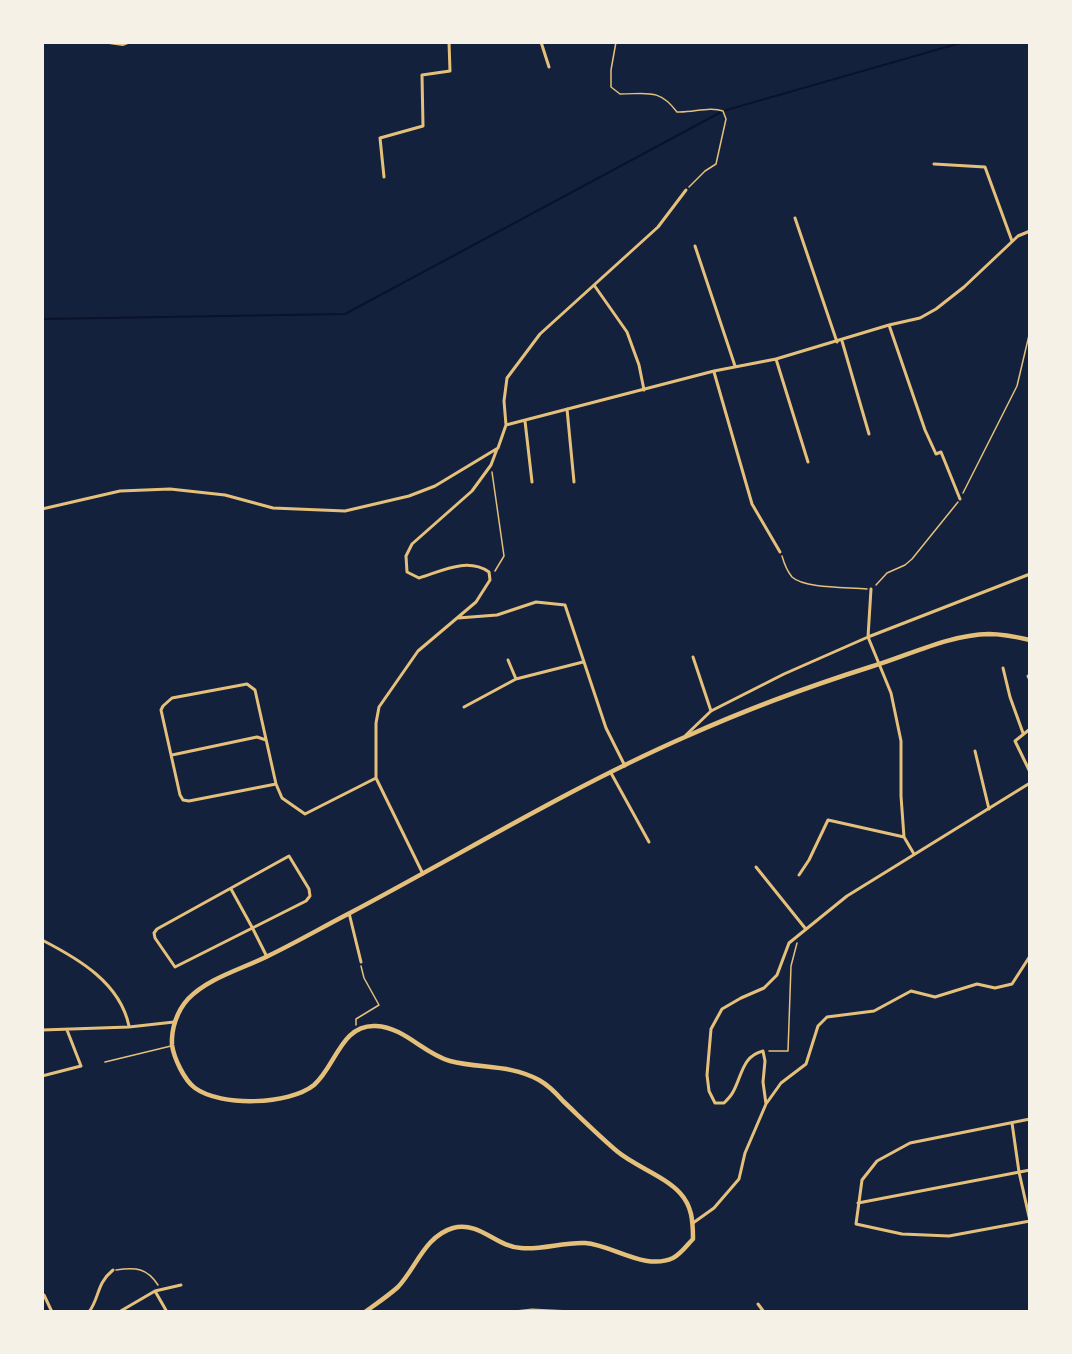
<!DOCTYPE html>
<style>
body{margin:0}
#map{position:relative;width:1072px;height:1354px;overflow:hidden;background:#14213d;font-family:"Exo 2",sans-serif}
canvas{display:block}
.frame{position:absolute;inset:0;border:44px solid #f6f1e7;pointer-events:none}
</style>
<div id="map">
<canvas width="1072" height="1354"></canvas>
<div class="frame"></div>
</div>
<script>
const c = document.querySelector('canvas').getContext('2d');
c.lineJoin = 'round';
function strokePath(path, color, width, dash) { c.strokeStyle = color; c.lineWidth = width; c.lineCap = dash ? 'butt' : 'round'; c.setLineDash(dash || []); c.stroke(path); }
const stream = new Path2D(`
 M 42,319 L 345,314 L 723,111 L 964,42`);
const path = new Path2D(`
 M 616,42 L 611,70 L 611,87 L 620,94 C 647,94 659,88 677,112 C 693,113 709,106 723,111 L 726,119 L 716,164 L 705,171 L 689,187
 M 492,472 L 504,556 L 495,571
 M 963,493 L 1017,386 L 1030,331
 M 782,556 C 784,563 787,571 792,577 C 805,589 849,587 867,589
 M 876,585 L 887,573 L 905,565 L 912,559 L 958,502
 M 356,1025 L 356,1019 L 379,1005 L 364,978 L 361,966
 M 769,1051 L 788,1051 L 791,966 L 797,943
 M 116,1270 C 136,1267 147,1268 158,1285`);
const service = new Path2D(`
 M 105,1062 L 171,1046`);
const minor = new Path2D(`
 M 541,42 L 549,67
 M 934,164 L 985,167 L 1012,241
 M 384,177 L 380,138 L 423,126 L 422,75 L 450,71 L 449,42
 M 795,218 L 837,342
 M 695,246 L 735,366
 M 594,285 L 627,332 L 639,365 L 644,390
 M 889,325 L 925,430 L 936,454 L 941,452 L 960,499
 M 842,341 L 869,434
 M 776,359 L 808,462
 M 714,372 L 752,504 L 780,552
 M 567,409 L 574,482
 M 525,421 L 532,482
 M 506,425 L 714,371 L 776,359 L 889,325 L 920,318 L 936,309 L 964,287 L 1018,236 L 1030,231
 M 42,509 L 120,491 L 170,489 L 225,495 L 273,508 L 345,511 L 409,496 L 435,486 L 498,448 L 506,425 L 504,401 L 507,378 L 540,334 L 658,227 L 686,190
 M 871,589 L 868,637 L 891,693 L 901,741 L 901,796 L 904,837 L 914,854
 M 458,618 L 497,615 L 536,602 L 565,605 L 606,728 L 625,766
 M 693,657 L 711,711
 M 508,660 L 516,679
 M 1003,668 L 1010,697 L 1023,733
 M 1028,676 L 1030,680
 M 464,707 L 516,679 L 583,662
 M 1030,729 L 1015,741 L 1030,772
 M 686,735 L 711,711 L 784,674 L 868,637 L 1030,574
 M 975,751 L 989,809
 M 172,755 L 257,737 L 266,740
 M 611,773 L 649,842
 M 276,784 L 189,801 L 183,800 L 180,795 L 161,710 L 163,706 L 172,698 L 247,684 L 255,690 L 276,784 L 282,798 L 305,814 L 376,778
 M 289,856 L 309,889 L 310,896 L 306,901 L 175,967 L 155,938 L 154,933 L 157,929 Z
 M 756,867 L 805,928
 M 423,874 L 376,778 L 376,723 L 379,707 L 418,651 L 476,602 L 490,580 L 489,572 C 467,557 442,571 419,578 L 407,572 L 406,556 L 412,544 L 472,491 L 491,465 L 497,449
 M 799,875 L 809,860 L 828,820 L 904,837
 M 231,889 L 253,929 L 267,957
 M 349,913 L 361,962
 M 42,940 C 79,959 120,983 129,1026
 M 42,1030 L 129,1027 L 174,1022
 M 42,1076 L 81,1066 L 67,1030
 M 766,1104 L 781,1083 L 806,1064 L 818,1026 L 827,1017 L 874,1011 L 911,991 L 935,997 L 977,984 L 995,988 L 1012,984 L 1030,956
 M 1030,1119 L 910,1143 L 877,1161 L 862,1180 L 856,1224 L 902,1234 L 949,1236 L 1030,1221
 M 1012,1123 L 1019,1172 L 1030,1221
 M 858,1203 L 1030,1170
 M 693,1223 L 714,1208 L 739,1179 L 745,1153 L 766,1104 L 763,1082 L 765,1061 L 763,1051 C 742,1056 742,1076 733,1092 C 731,1096 727,1100 724,1103 L 715,1103 L 709,1091 L 707,1075 L 711,1029 L 722,1009 L 741,998 L 764,988 L 777,975 L 789,943 L 847,896 L 1030,783
 M 155,1291 L 167,1312
 M 44,1295 L 52,1312
 M 758,1304 L 764,1312
 M 89,1312 C 100,1297 96,1284 113,1270
 M 119,1312 L 155,1291 L 181,1285
 M 514,1312 L 532,1310 L 573,1312`);
const secondary = new Path2D(`
 M 109,42 L 123,44 L 128,42`);
const primary = new Path2D(`
 M 365,1312 C 376,1304 388,1296 398,1287 C 416,1268 425,1236 453,1228 C 480,1221 496,1247 521,1248 C 542,1250 563,1242 585,1243 C 613,1245 645,1271 673,1258 C 681,1254 687,1245 693,1239 C 693,1221 692,1206 680,1193 C 666,1177 635,1166 618,1152 C 599,1136 581,1118 563,1101 C 556,1093 548,1085 539,1080 C 509,1064 481,1069 450,1061 C 424,1054 404,1027 376,1026 C 341,1024 336,1066 314,1085 C 289,1105 221,1107 195,1088 C 184,1080 174,1058 172,1045 C 171,1029 177,1011 188,999 C 208,978 242,969 268,956 C 295,943 321,928 348,914 C 460,855 569,788 685,737 C 745,710 807,687 870,667 C 910,655 948,635 989,634 C 1003,634 1017,637 1030,640`);
strokePath(stream, '#0b132b', 2);
strokePath(path, '#e5c07b', 1.5);
strokePath(service, '#e5c07b', 1.5);
strokePath(minor, '#e5c07b', 3);
strokePath(secondary, '#e5c07b', 4);
strokePath(primary, '#e5c07b', 4.5);
</script>
